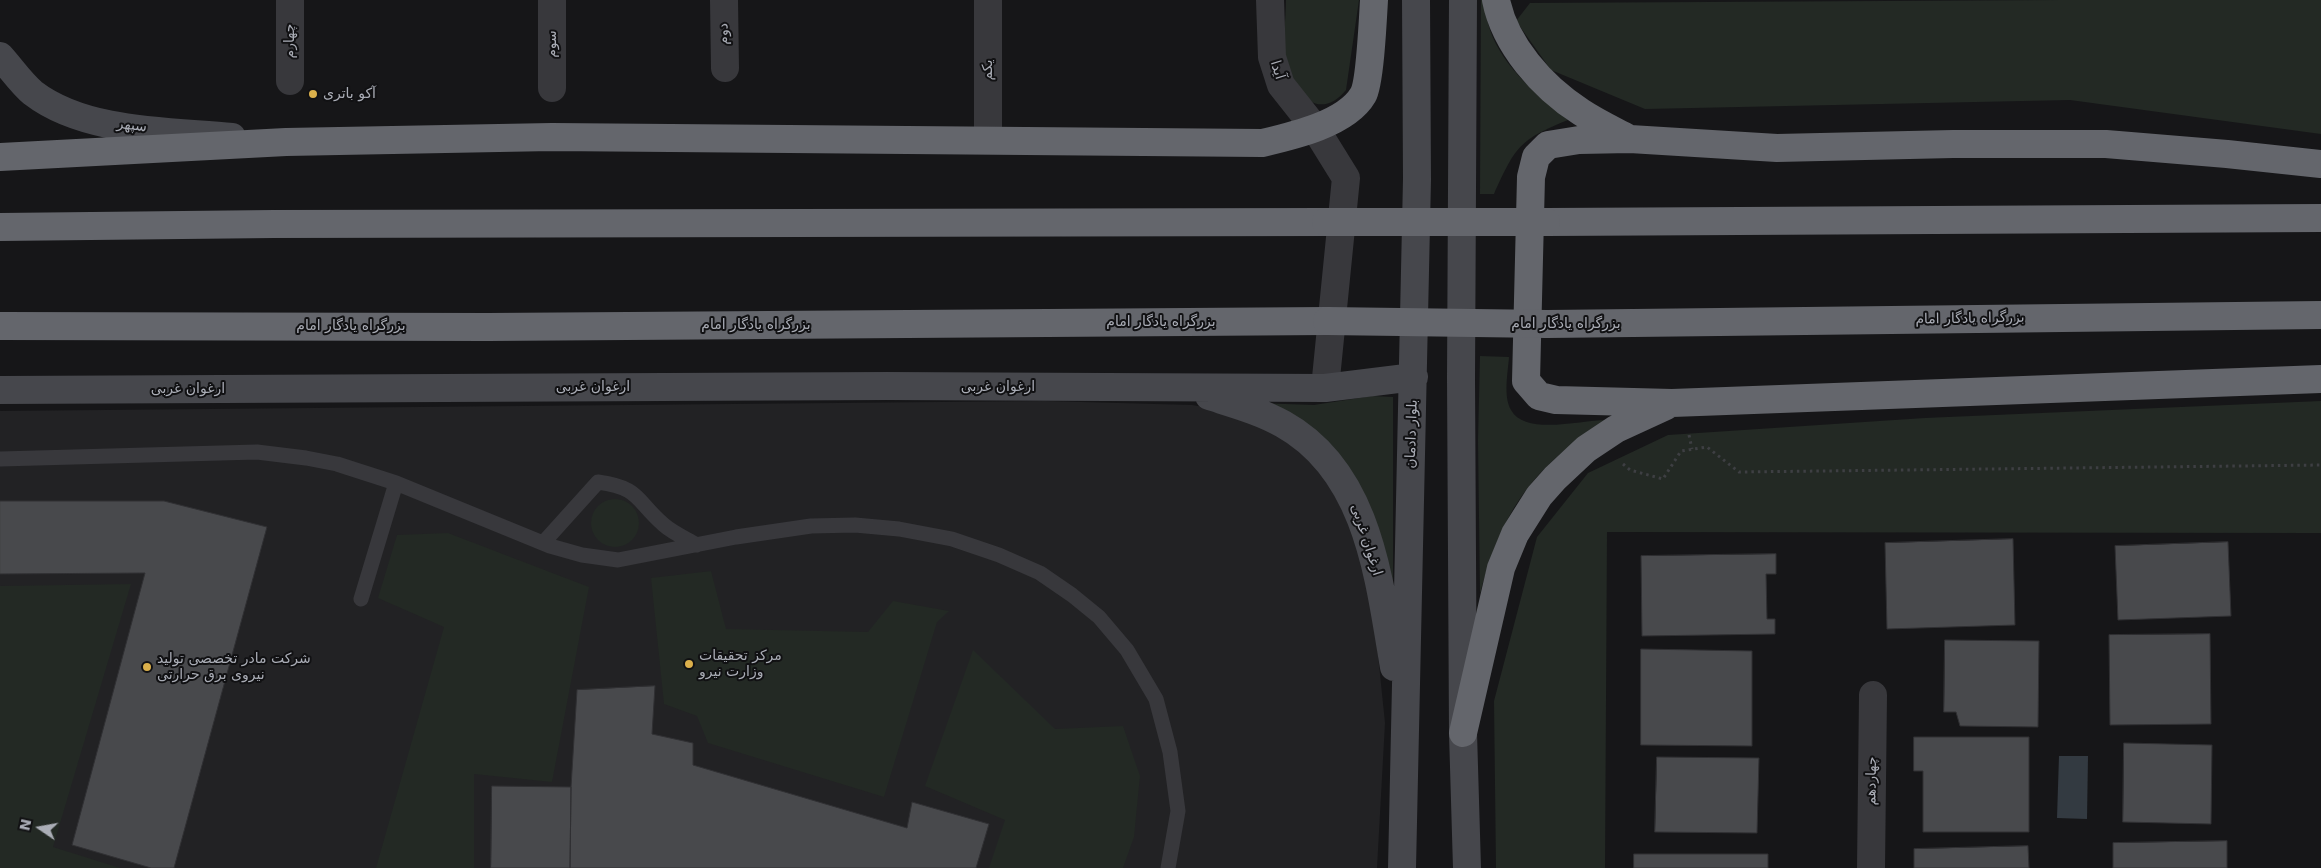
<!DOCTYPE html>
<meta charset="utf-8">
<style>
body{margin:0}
#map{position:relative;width:2321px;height:868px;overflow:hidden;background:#161618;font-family:"DejaVu Sans",sans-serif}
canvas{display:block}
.north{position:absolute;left:15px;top:803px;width:50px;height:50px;-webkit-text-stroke:4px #111113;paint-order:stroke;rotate:282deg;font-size:14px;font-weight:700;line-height:20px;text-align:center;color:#aaadb6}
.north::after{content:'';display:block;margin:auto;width:18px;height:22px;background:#aaadb6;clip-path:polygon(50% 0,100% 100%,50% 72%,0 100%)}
</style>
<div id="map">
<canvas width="2321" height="868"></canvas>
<div class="north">N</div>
</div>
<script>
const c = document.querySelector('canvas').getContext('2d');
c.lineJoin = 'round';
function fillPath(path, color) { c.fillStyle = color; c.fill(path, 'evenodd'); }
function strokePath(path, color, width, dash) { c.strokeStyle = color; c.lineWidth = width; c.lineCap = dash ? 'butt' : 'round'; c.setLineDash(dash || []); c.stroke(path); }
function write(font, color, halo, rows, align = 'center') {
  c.font = font + ' "DejaVu Sans",Cairo,sans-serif'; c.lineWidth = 4; c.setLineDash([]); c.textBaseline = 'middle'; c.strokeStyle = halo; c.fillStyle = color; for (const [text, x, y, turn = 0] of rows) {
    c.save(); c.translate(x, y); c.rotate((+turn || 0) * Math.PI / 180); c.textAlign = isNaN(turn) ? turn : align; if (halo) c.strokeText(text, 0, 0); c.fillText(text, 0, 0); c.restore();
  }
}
const built = new Path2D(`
 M 1045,401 L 1192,405 L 1227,411 L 1253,420 L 1307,454 L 1348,513 L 1373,606 L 1385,723 L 1377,868 L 0,868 L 0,411 Z`);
const green = new Path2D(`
 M 1286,0 L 1359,0 L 1346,90 C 1319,123 1293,93 1286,62 C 1282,43 1286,19 1286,0 Z
 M 1481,0 L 1484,0 C 1486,10 1487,21 1490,30 C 1503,68 1539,96 1568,120 C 1519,140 1516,146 1494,194 L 1480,194 Z
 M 2059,0 L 2321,0 L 2321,134 L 2070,100 L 1645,109 L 1551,70 L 1516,21 L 1530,3 Z
 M 1480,356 L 1509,357 C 1508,372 1503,396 1511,410 C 1525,436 1581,420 1606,420 C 1531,470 1504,507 1480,594 L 1478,440 Z
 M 1372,396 L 1393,397 L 1393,594 L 1382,540 L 1255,403 L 1314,405 Z
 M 2321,401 L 2321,533 L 1607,532 L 1605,868 L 1496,868 L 1494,701 L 1537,537 L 1588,473 L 1668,435 L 1925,418 Z
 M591 523a24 24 0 1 1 48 0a24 24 0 1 1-48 0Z
 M 448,533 L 589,587 L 552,782 L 474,774 L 474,868 L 376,868 L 444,627 L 378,598 L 397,535 Z
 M 711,571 L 726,629 L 868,632 L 893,601 L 949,611 L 937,622 L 884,797 L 708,743 L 697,716 L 664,704 L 651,578 Z
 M 131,584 L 53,847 L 120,868 L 0,868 L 0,586 Z
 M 973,650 L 1055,729 L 1123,726 L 1140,776 L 1134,837 L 1123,868 L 989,868 L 1005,820 L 925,786 Z`);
const water = new Path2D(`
 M 2059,756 L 2088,756 L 2087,819 L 2057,818 Z`);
const building = new Path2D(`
 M 0,501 L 164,501 L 267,527 L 174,868 L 151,868 L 72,845 L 145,573 L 0,574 Z
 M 2013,539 L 2015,625 L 1887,629 L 1885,543 Z
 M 2228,542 L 2231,616 L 2118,620 L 2115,546 Z
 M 1776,554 L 1776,574 L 1766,574 L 1767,619 L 1775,619 L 1775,634 L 1642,636 L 1641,556 Z
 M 2210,634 L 2211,724 L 2110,725 L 2109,635 Z
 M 1945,640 L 2039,641 L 2038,727 L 1960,726 L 1956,712 L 1944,712 Z
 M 1641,649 L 1752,651 L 1752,746 L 1641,745 Z
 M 655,686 L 652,734 L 693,743 L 693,765 L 907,828 L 912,802 L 989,824 L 976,868 L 570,868 L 571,787 L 577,690 Z
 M 1914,737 L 2029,737 L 2029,832 L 1923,832 L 1923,771 L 1914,771 Z
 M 2124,743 L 2212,745 L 2211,824 L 2123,822 Z
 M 1657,757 L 1759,758 L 1757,833 L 1655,832 Z
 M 492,786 L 571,787 L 570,868 L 491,868 Z
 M 2227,841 L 2227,868 L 2113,868 L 2113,843 Z
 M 2028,846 L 2029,868 L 1914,868 L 1914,849 Z
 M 1634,854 L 1768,854 L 1768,868 L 1634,868 Z`);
const path = new Path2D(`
 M 1689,435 L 1692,449
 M 1623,464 L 1630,470 L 1663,479 L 1681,451 L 1707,447 L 1739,472 L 2321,465`);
const lane = new Path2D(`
 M 0,459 L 257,452 L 306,458 L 337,464 L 396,483 L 550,546 L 582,555 L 618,560 L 736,537 L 811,526 L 855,525 L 899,529 L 952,539 L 999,555 L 1040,573 L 1072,595 L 1099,617 L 1127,650 L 1156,699 L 1170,752 L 1178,811 L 1168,868
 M 543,543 L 598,482 C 641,488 635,500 664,525 C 673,533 687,539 697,545
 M 361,599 L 396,483`);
const street = new Path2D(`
 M 290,0 L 290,81
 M 552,0 L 552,88
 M 724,0 L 725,68
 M 988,0 L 988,140
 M 1270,0 L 1272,57 L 1281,85 L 1315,128 L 1346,178 L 1325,388
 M 1871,868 L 1873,695`);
const secondary = new Path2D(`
 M 1463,0 L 1461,378 L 1463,733 L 1467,868
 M 0,56 C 11,68 21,83 33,93 C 85,133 170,131 232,137
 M 0,390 L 887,386 L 1325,388 L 1414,377
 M 1209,396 C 1234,404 1260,411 1283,424 C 1369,472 1379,580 1394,667
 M 1402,868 L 1417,179 L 1416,0`);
const highway = new Path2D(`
 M 1496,0 C 1505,45 1542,87 1581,112 C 1596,122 1613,130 1628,138
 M 0,157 L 286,142 L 552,137 L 1262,143 C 1292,136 1346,124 1363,95 C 1370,83 1373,17 1374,0
 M 2321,164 L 2227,154 L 2106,144 L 1953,144 L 1777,148 L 1630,139 L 1579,140 L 1548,145 L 1536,157 L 1531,177 L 1526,381 L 1539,396 L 1556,400 L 1672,403 L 2321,379
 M 1546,222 L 2321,218
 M 0,227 L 274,224 L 1326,222
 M 1547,324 L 2321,315
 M 0,326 L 488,327 L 1327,321
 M 1463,733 L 1501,568 L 1515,534 L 1539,496 L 1555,478 L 1586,449 L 1616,429 L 1666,406`);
const highwayBridge = new Path2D(`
 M 1326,222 L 1546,222
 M 1327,321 L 1547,324`);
const markers = [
 [313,94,5,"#dbb04b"],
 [689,664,5,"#dbb04b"],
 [147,667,5,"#dbb04b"]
];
const streetNames = [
 ["دوم",724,34,-91],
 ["چهارم",290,41,-90],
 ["سوم",552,44,-90],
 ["یکم",988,70,-90],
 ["آیدا",1277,70,73],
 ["سپهر",132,126,7],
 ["بزرگراه یادگار امام",1970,319,-1],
 ["بزرگراه یادگار امام",1161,322],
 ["بزرگراه یادگار امام",1566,324],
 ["بزرگراه یادگار امام",756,325],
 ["بزرگراه یادگار امام",351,326],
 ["ارغوان غربی",593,387],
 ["ارغوان غربی",998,387],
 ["ارغوان غربی",188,389],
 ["بلوار دادمان",1412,434,-88],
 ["ارغوان غربی",1366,540,72],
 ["چهاردهم",1872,781,-89]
];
const poiNames = [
 ["آکو باتری",323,94],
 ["مرکز تحقیقات",699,656],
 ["وزارت نیرو",699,672],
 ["شرکت مادر تخصصی تولید",157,659],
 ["نیروی برق حرارتی",157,675]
];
fillPath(built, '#222224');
fillPath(green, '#232924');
fillPath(water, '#333a41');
fillPath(building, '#48494c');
strokePath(building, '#303033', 1);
strokePath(path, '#3e3f43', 3, [2.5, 4]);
strokePath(lane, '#38383c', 15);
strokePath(street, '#38383c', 28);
strokePath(secondary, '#46474c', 28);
strokePath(highway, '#64666c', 28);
strokePath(highwayBridge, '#64666c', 28);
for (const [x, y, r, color] of markers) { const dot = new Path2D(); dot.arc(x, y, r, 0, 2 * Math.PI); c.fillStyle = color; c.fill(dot); strokePath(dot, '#111113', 2); }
write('14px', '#aaadb6', '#111113', streetNames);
write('14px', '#aaadb6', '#111113', poiNames, 'left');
</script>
